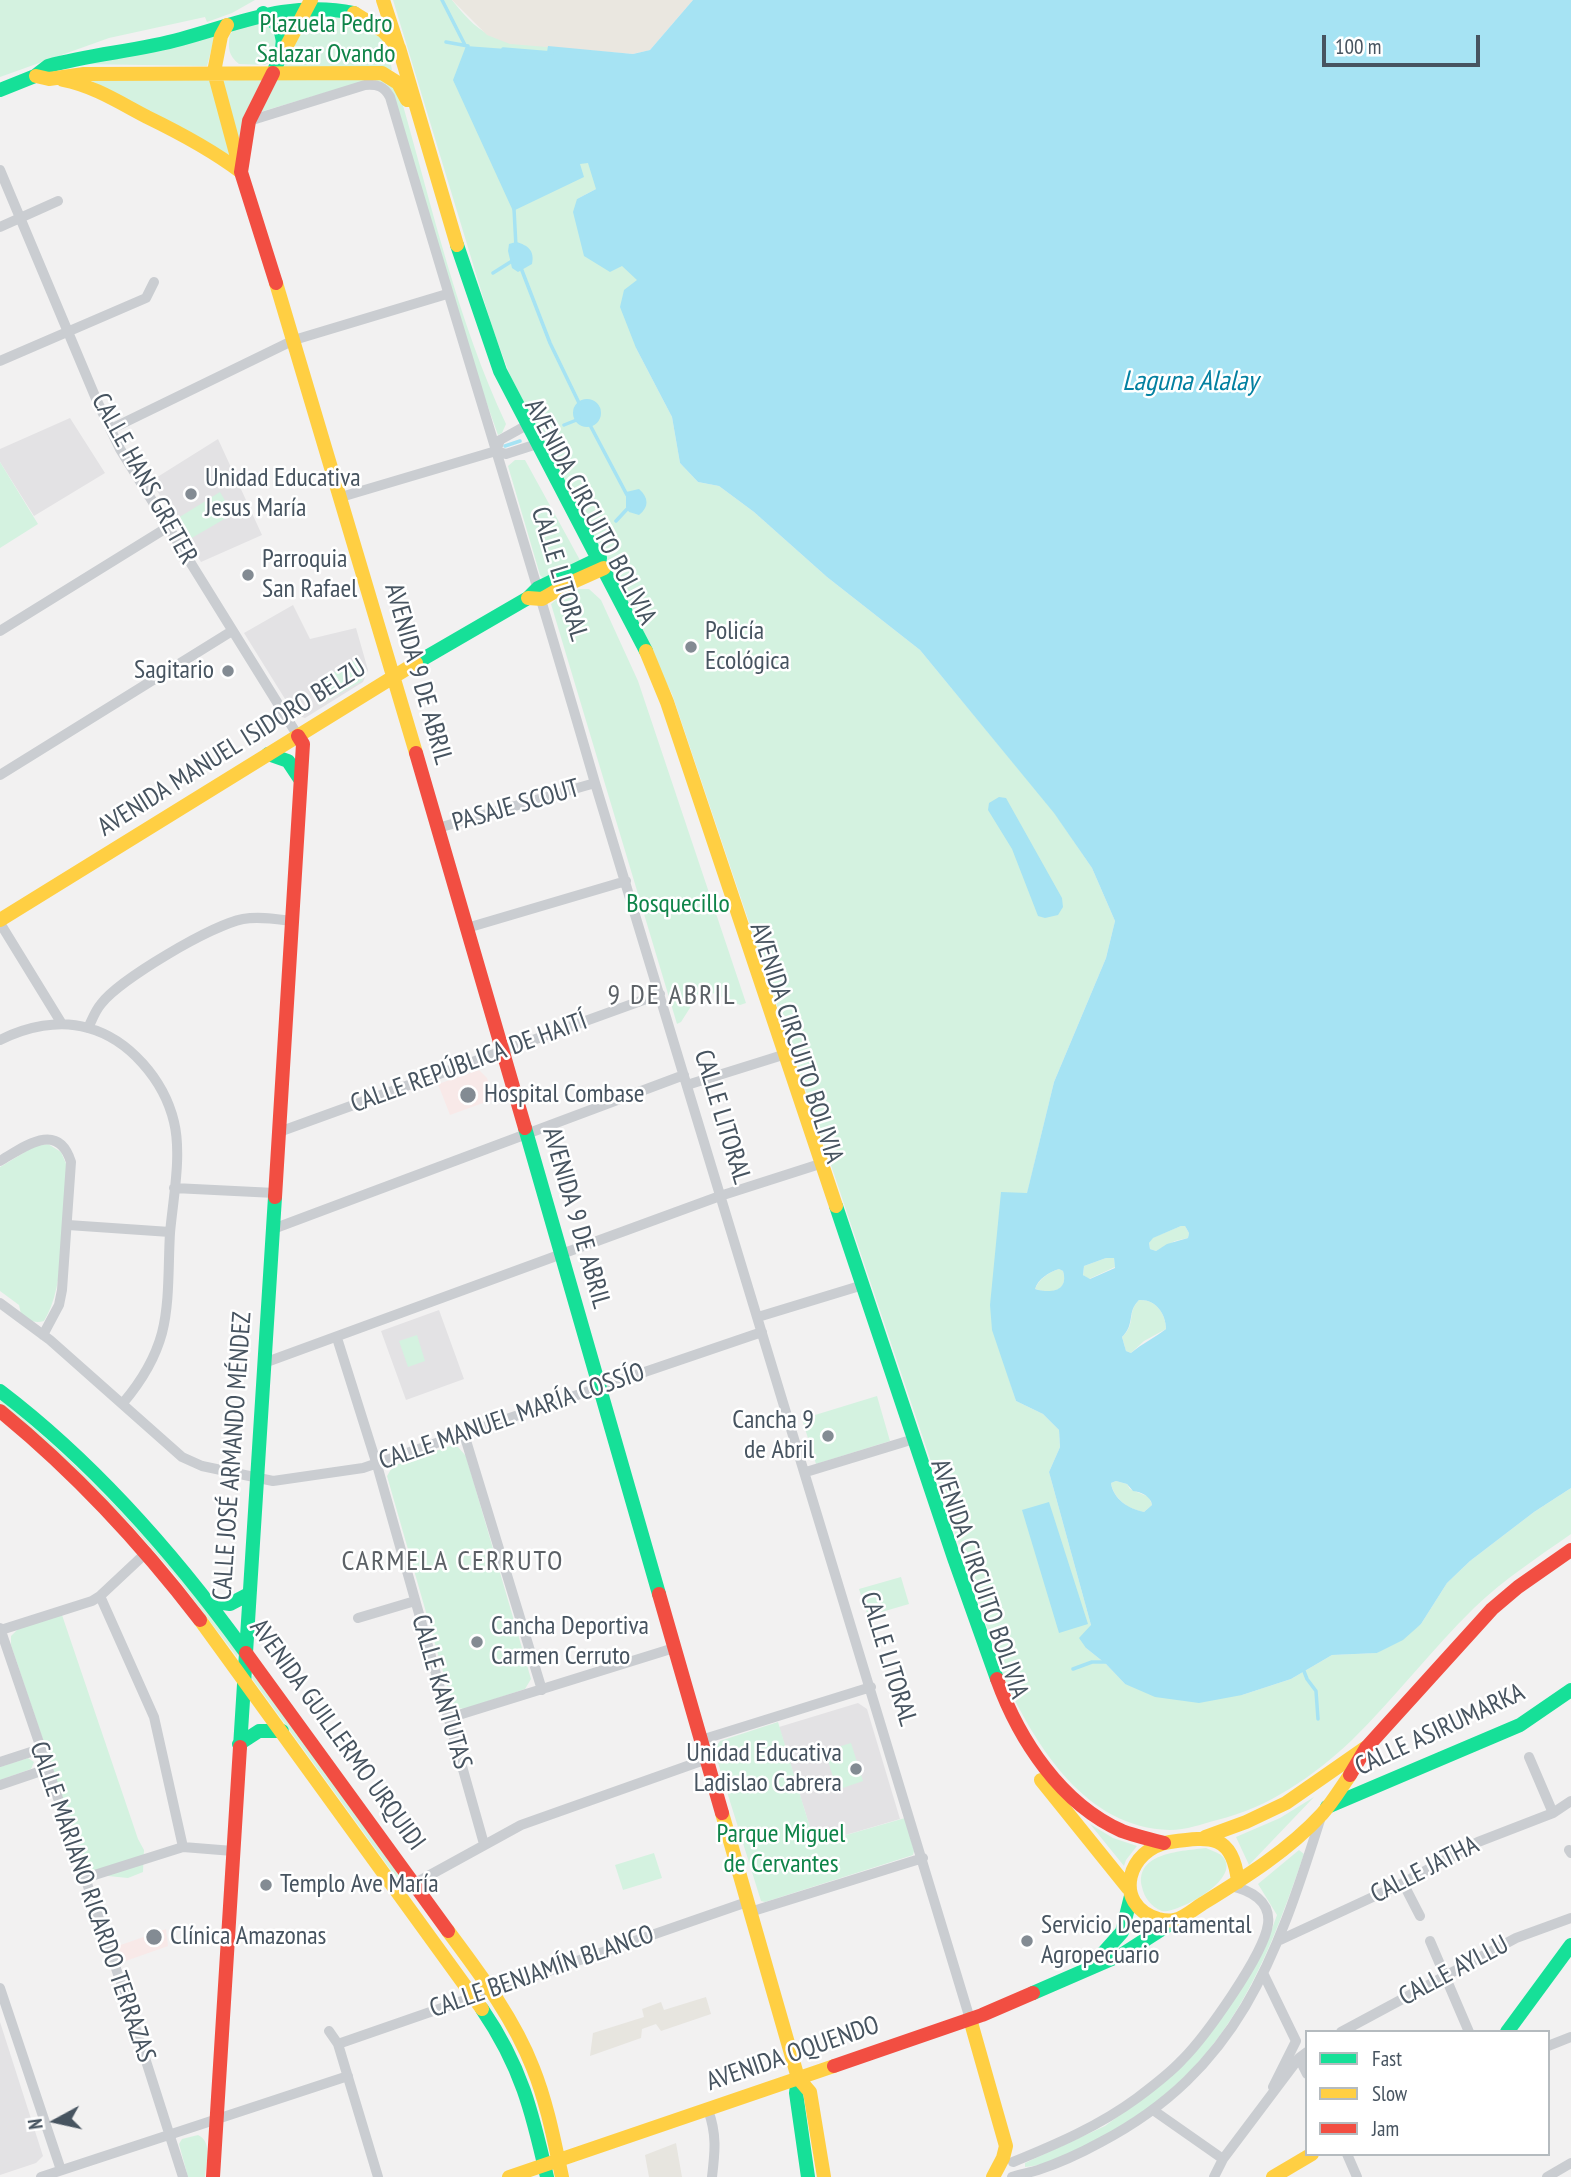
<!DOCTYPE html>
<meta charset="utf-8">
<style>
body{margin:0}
#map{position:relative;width:1571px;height:2177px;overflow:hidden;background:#f2f1f1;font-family:"PT Sans Narrow",sans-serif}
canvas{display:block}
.legend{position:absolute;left:1305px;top:2030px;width:245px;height:126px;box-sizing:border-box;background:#fff;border:2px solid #b5bbbf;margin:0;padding:9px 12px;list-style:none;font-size:21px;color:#475460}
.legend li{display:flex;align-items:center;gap:14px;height:35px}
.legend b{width:35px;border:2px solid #b5bbbf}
.north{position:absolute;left:21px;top:2086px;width:70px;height:70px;-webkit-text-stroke:5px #fff;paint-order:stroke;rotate:262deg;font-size:19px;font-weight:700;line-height:28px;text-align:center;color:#475460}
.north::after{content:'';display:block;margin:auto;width:24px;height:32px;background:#475460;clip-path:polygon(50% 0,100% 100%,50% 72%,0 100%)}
.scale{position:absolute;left:1322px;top:35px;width:158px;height:32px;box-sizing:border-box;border:4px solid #475460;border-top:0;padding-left:9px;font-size:21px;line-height:24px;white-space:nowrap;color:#475460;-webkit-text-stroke:5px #fff;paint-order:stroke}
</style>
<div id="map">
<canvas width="1571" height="2177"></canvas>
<ul class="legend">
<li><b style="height:9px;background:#16e098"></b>Fast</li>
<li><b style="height:9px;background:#ffcf43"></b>Slow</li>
<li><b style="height:9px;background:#f24e42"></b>Jam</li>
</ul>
<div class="north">N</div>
<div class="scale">100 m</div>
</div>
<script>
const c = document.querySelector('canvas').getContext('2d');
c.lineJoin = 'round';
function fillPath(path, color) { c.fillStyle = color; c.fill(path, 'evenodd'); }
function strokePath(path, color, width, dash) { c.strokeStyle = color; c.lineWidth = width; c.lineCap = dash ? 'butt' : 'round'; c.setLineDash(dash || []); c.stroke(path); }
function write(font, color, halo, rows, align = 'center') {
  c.font = font + ' "PT Sans Narrow",sans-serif'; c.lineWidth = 5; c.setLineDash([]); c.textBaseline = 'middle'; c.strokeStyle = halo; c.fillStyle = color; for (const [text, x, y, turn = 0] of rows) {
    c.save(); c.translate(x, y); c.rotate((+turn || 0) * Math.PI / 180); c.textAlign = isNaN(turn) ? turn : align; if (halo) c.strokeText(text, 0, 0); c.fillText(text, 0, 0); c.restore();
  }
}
const commercial = new Path2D(`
 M 706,1997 L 711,2014 L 661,2031 L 656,2024 L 642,2029 L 641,2038 L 590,2056 L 593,2033 L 644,2017 L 642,2009 L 661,2002 L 664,2010 Z
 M 676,2143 L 682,2177 L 649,2177 L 645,2155 Z`);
const education = new Path2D(`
 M 70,418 L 105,473 L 34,516 L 0,462 L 0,449 Z
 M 218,439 L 262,535 L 201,562 L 151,481 Z
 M 293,605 L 310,639 L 356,628 L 368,670 L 363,682 L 305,718 L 295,715 L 244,633 Z
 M 439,1310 L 464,1379 L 406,1400 L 381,1331 Z
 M 858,1703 L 867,1709 L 900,1819 L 815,1844 L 779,1727 Z
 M 0,2022 L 43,2156 L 36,2163 L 0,2175 Z`);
const medical = new Path2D(`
 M 479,1070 L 487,1078 L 494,1099 L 450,1115 L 438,1084 Z
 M 166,1929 L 168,1946 L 123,1962 L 118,1946 Z`);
const green = new Path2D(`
 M 0,0 L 255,0 L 232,13 L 207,22 L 205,17 L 109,38 L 0,77 Z
 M 393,0 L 452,0 C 483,40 500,43 548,46 L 548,52 L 665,72 L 596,189 L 577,199 L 641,223 L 636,348 L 672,417 L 680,463 L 698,482 L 719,486 L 754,512 L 827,577 L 920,650 L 1054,812 L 1092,868 L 1115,921 L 1106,958 L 1054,1082 L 1027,1194 L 1001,1193 L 1005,1366 L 1016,1401 L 1043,1414 L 1059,1430 L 1060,1447 L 1049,1472 L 1091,1625 L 1086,1648 L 1106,1664 L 1125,1684 L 1242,1695 L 1291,1679 L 1332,1655 L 1377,1653 L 1421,1624 L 1447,1583 L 1470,1561 L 1534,1512 L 1571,1488 L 1571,1534 C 1538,1557 1503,1580 1474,1608 C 1431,1650 1395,1698 1352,1740 C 1314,1776 1268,1808 1217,1820 C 1202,1824 1186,1830 1170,1830 C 1085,1828 1036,1746 1004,1678 L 672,694 L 510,375 L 493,330 Z
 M 311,9 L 337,13 L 381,38 L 389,55 L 392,70 L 279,68 Z
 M 265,21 L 279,34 L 271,62 L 265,65 L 239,64 C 228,55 228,48 230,34 L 235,29 Z
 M 215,36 L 207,66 L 79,64 Z
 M 377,76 L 392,82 L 402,102 C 433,210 458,322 506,424 L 502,433 L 498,435 L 477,376 L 392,91 L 386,84 L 371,79 L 257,113 L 276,79 Z
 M 209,78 L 231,157 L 88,79 Z
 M 267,78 L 240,156 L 218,81 Z
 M 515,460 L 525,460 L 581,562 L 543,578 L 540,575 L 508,466 Z
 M 0,462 L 38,524 L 0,548 Z
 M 220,492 L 233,514 L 190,539 L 178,518 Z
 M 580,589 L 589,589 L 601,600 L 638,681 L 746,1003 L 740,1005 L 706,990 L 700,992 L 681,1022 L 677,1024 L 551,604 L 568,590 Z
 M 357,659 L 365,673 L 362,681 L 319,705 L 309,687 Z
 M 48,1144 L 61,1152 L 67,1166 C 64,1208 66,1287 44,1321 C 34,1324 29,1320 21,1314 L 19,1305 L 0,1291 L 0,1167 L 35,1146 Z
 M 1181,1226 L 1185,1226 L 1189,1233 L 1188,1238 L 1175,1241 L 1156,1251 L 1150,1249 L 1149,1243 L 1152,1238 Z
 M 1106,1258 L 1114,1258 L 1115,1267 L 1089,1279 L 1083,1275 L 1084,1266 Z
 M 1059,1269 L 1063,1271 C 1069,1292 1051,1294 1035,1289 C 1039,1279 1049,1272 1059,1269 Z
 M 1139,1300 C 1155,1299 1166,1313 1166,1329 L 1144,1341 L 1131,1353 L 1126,1351 L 1122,1337 C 1137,1323 1126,1313 1139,1300 Z
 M 417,1335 L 425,1361 L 408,1367 L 399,1341 Z
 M 877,1396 L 890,1441 L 816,1464 L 802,1419 Z
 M 0,1399 C 92,1475 168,1556 238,1653 L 237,1657 L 174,1574 L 128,1522 L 0,1404 Z
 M 450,1446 L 458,1447 L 466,1456 L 531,1679 L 525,1689 L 464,1709 L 458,1708 L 452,1703 L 387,1476 L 393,1466 Z
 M 1116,1481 L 1127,1484 L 1130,1489 L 1149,1497 L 1152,1505 L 1144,1512 C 1129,1510 1113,1498 1111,1483 Z
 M 901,1577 L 909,1604 L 868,1616 L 859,1589 Z
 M 62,1615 L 138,1839 L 144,1850 L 143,1872 L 128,1878 L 88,1874 L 11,1645 L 11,1636 L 18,1629 Z
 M 254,1675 L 401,1878 L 398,1880 L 251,1677 Z
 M 778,1722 L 815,1844 L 905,1818 L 914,1851 L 913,1855 L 765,1902 L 761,1901 L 714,1750 L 720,1741 Z
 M 851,1743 L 863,1781 L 837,1790 L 825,1751 Z
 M 28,1758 L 34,1762 L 31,1769 L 0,1780 L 0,1767 Z
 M 1314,1797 L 1249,1865 L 1236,1837 L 1280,1818 Z
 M 1090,1824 L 1113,1838 L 1137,1846 L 1126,1860 L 1124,1866 Z
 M 1206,1848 C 1210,1850 1217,1852 1221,1855 C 1247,1878 1174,1915 1162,1911 C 1151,1907 1144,1897 1142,1887 C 1134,1852 1184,1851 1206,1848 Z
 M 1299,1850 L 1304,1854 C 1262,1977 1221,2075 1099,2138 C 1076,2150 1050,2165 1025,2167 L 1025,2163 L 1105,2126 L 1171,2077 L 1265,1948 L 1277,1915 L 1258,1884 Z
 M 654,1853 L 662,1878 L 623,1890 L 615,1865 Z
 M 198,2135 C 213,2142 206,2163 205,2177 L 188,2177 L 179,2144 L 182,2139 Z`);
const sand = new Path2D(`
 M 452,0 L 693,0 L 650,50 L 633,54 L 510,44 L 487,35 Z`);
const water = new Path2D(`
 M 693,0 L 1571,0 L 1571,1488 L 1534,1512 L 1470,1561 L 1447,1583 L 1421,1624 L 1403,1640 L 1377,1653 L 1332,1655 L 1291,1679 L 1242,1695 L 1199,1703 L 1155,1697 L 1125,1684 L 1106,1664 L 1086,1648 L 1079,1638 L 1091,1625 L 1049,1472 L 1060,1447 L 1059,1430 L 1043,1414 L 1016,1401 L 992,1330 L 990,1305 L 1001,1192 L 1027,1193 L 1054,1082 L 1106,958 L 1115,921 L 1092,868 L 1054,813 L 920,650 L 827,577 L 754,512 L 719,486 L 698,482 L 680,463 L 672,417 L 636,348 L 620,307 L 624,290 L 637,280 L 622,266 L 610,272 L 584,256 L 573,212 L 577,199 L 596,189 L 588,163 L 580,164 L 584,177 L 513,211 L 453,80 L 466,46 L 547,52 L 548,46 L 633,54 L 650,50 ZM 1181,1226 L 1185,1226 L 1189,1233 L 1188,1238 L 1167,1244 L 1156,1251 L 1150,1249 L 1149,1243 L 1153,1238 ZM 1106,1258 L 1114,1258 L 1115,1268 L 1090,1279 L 1083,1275 L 1084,1266 ZM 1059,1269 L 1063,1271 C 1069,1291 1051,1294 1035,1289 C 1038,1279 1049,1272 1059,1269 ZM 1139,1300 C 1155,1299 1166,1313 1166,1329 C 1154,1338 1143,1343 1131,1353 L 1126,1351 L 1122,1337 C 1136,1323 1126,1313 1139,1300 ZM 1116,1481 L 1127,1484 L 1133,1491 C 1141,1492 1151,1496 1152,1505 L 1144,1512 C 1129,1509 1113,1499 1111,1483 Z
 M 516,242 C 528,245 535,251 532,264 L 518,272 L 512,268 L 508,251 L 509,244 Z
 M573 413a14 14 0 1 1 28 0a14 14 0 1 1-28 0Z
 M 639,489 C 649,498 649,507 639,515 L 629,512 L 626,507 L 626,492 Z
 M 999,797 L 1006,798 L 1062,898 L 1063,907 L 1058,915 L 1045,918 L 1038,916 L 1012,849 L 988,810 L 989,803 Z
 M 1049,1502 L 1088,1624 L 1059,1633 L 1022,1510 Z`);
const stream = new Path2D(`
 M 442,0 L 465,45
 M 446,42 L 468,46
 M 503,49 L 552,53
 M 514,209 L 516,247
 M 521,268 L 550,343 L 580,405
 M 493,273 L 512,261
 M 564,425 L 579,419
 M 590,425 L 627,495
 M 505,446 L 520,441
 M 616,521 L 629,507
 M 1302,1666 L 1307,1679 L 1316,1691 L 1318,1719
 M 1073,1669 L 1092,1662 L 1107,1662`);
const street = new Path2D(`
 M 249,121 L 365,85 C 377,84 384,86 390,97 C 457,326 529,554 595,783 L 970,2019
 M 0,170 L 97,401 L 120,449 L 298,736
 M 0,227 L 58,201
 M 0,361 L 146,298 L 154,282
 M 111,429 L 294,340 L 447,294
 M 496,451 L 500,440 L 527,425
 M 341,497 L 496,451 L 506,454 L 537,444
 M 0,631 L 168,527
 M 0,775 L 232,631
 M 438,828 L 595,783
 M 0,923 L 62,1024
 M 467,928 L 626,881
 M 88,1028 C 92,1020 95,1011 101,1004 C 120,979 212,925 243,919 C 259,916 276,919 292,921
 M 0,1040 C 26,1027 59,1019 88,1028 C 129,1039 164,1080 174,1122 C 182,1155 173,1199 170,1233 C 168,1265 170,1302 162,1333 C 155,1359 140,1383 123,1403
 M 687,1085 L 786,1054
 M 279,1132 L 660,994
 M 0,1161 C 24,1147 58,1120 71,1162 L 62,1290 L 59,1305 L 43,1335
 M 174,1188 L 275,1193
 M 68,1225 L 170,1232
 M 273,1229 L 684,1075
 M 0,1303 L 50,1340 L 182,1457 L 202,1466 L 273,1481 L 363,1468 L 762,1332
 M 758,1317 L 863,1285
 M 337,1338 L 377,1465 L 484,1844
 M 264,1363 L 720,1196 L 823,1163
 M 464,1434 L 542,1690
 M 806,1472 L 914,1439
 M 100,1596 L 154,1717 L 183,1847
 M 358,1618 L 415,1601
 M 0,1628 L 124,1992 L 183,2177
 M 1,1630 L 92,1601 L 100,1596 L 147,1552
 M 449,1718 L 674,1648
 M 701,1740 L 871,1687
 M 1529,1757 L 1553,1813
 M 0,1762 L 40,1749
 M 0,1785 L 47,1769
 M 1569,1850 L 1571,1853
 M 85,1878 L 183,1847 L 233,1851
 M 1403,1883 L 1420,1916
 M 399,1892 L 521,1825 L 707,1759
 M 750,1912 L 923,1858
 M 1280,1940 L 1403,1883 L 1478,1842 L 1553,1813 L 1571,1801
 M 1430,1941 L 1469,2032
 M 1263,1973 L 1296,2041 L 1273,2087
 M 0,1988 L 61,2170
 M 329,2031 L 338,2044 L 378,2177
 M 1341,2032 L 1516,1938 L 1571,1918
 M 338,2044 L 747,1902
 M 1548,2046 L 1571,2037
 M 1299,2058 L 1307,2074
 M 708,2110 C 717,2134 715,2152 712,2177
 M 1153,2110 L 1223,2159
 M 1347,2154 L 1357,2177
 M 1013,2162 C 1057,2144 1099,2126 1137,2098 C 1153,2086 1169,2074 1182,2060 C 1205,2037 1264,1955 1268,1924 C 1271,1901 1250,1890 1231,1886
 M 41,2177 L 348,2076
 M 1012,2177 C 1020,2174 1029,2173 1038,2170 C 1059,2163 1081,2153 1101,2142 C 1238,2070 1276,1959 1320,1820
 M 1214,2177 L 1223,2159 L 1299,2058 L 1307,2052
 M 1547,2177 L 1571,2163`);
const fast = new Path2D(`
 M 263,13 C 290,31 285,47 273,73
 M 0,90 L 35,76 L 48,66 C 92,54 137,51 181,39 C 240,23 291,0 354,13
 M 457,245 L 500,371 L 646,651
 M 416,663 L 528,598 L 538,588 L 600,558
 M 268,754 L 288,761 L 300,779
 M 525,1128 L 659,1594
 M 836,1206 L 954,1558 L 997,1679
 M 0,1391 C 96,1464 176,1556 246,1653
 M 209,1601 L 230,1604 L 249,1594
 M 239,1744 L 259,1731 L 282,1731
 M 240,1747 L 275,1197
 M 1327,1807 L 1520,1725 L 1571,1690
 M 1098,1959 L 1122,1932 L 1131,1896
 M 1033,1993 L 1123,1954 L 1176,1920
 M 482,2009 C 521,2066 532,2111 547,2177
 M 1507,2032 L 1571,1945
 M 798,2078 L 796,2093 L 808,2177`);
const slow = new Path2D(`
 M 383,0 L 398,46
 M 354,13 L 383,31 L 399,48 L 457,245
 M 227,25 L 221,36 L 214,72 L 241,172
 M 284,51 L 311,0
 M 36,76 L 49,79 L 84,74 L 382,73 L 398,83 L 407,100
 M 63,80 C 94,86 120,103 147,117 C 180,133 212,150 241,172
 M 276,283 L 416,753
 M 528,598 L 542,599 L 566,585 L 604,568
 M 646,651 L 667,702 L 836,1206
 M 0,920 L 416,663
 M 200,1620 L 482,2009
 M 1041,1780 L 1128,1888
 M 722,1813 L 798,2078 L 810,2092 L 824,2177
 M 1205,1837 L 1246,1822 L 1286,1803 L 1365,1748
 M 1238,1882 C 1233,1834 1211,1836 1170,1842 C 1128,1848 1111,1904 1158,1919 C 1162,1920 1170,1921 1174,1920 C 1183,1919 1194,1909 1202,1904 C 1244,1878 1288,1851 1322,1814 C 1332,1803 1341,1788 1350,1775
 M 448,1931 C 480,1974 513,2017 533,2068 C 547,2103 554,2140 562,2177
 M 970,2019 L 1006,2146 L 1003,2158 L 993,2177
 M 509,2177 L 834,2066
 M 1273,2177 L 1312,2154`);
const jam = new Path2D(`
 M 273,73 L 249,121 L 241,172 L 276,283
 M 416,753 L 525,1128
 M 275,1197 L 303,744 L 298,736
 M 0,1411 C 76,1473 140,1542 200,1620
 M 659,1594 L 722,1813
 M 246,1653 L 448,1931
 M 997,1679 C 1019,1740 1061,1804 1122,1831 C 1135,1836 1150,1839 1164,1843
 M 1350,1775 L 1366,1748 L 1492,1609 L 1518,1587 L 1571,1550
 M 834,2066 L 982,2015 L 1033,1993
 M 213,2177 L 240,1747`);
const markers = [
 [191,494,7,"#838b93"],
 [248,575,7,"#838b93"],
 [691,647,7,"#838b93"],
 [228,671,7,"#838b93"],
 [468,1095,9,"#838b93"],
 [828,1436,7,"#838b93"],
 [477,1642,7,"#838b93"],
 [856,1769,7,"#838b93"],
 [266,1885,7,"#838b93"],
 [154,1937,9,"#838b93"],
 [1027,1941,7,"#838b93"]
];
const parkNames = [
 ["Plazuela Pedro",326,25],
 ["Salazar Ovando",326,55],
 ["Bosquecillo",678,905],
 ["Parque Miguel",781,1835],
 ["de Cervantes",781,1865]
];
const streetNames = [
 ["CALLE HANS GRETER",144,479,61],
 ["AVENIDA CIRCUITO BOLIVIA",590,512,62],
 ["CALLE LITORAL",559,574,73],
 ["AVENIDA 9 DE ABRIL",418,674,74],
 ["AVENIDA MANUEL ISIDORO BELZU",232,748,-32],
 ["PASAJE SCOUT",516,806,-16],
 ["AVENIDA CIRCUITO BOLIVIA",796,1043,72],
 ["CALLE REPÚBLICA DE HAITÍ",469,1063,-20],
 ["CALLE LITORAL",722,1117,73],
 ["AVENIDA 9 DE ABRIL",576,1218,74],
 ["CALLE MANUEL MARÍA COSSÍO",512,1417,-19],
 ["CALLE JOSÉ ARMANDO MÉNDEZ",233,1456,-86],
 ["AVENIDA CIRCUITO BOLIVIA",979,1579,71],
 ["CALLE LITORAL",888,1659,73],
 ["CALLE KANTUTAS",441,1692,74],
 ["CALLE ASIRUMARKA",1440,1730,-25],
 ["AVENIDA GUILLERMO URQUIDI",337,1735,54],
 ["CALLE JATHA",1425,1870,-27],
 ["CALLE MARIANO RICARDO TERRAZAS",92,1902,71],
 ["CALLE AYLLU",1454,1971,-28],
 ["CALLE BENJAMÍN BLANCO",542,1972,-19],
 ["AVENIDA OQUENDO",793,2054,-19]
];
const poiNames = [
 ["Unidad Educativa",205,479],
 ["Jesus María",205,509],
 ["Parroquia",262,560],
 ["San Rafael",262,590],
 ["Policía",705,632],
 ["Ecológica",705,662],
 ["Sagitario",214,671,"right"],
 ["Hospital Combase",484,1095],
 ["Cancha 9",814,1421,"right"],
 ["de Abril",814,1451,"right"],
 ["Cancha Deportiva",491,1627],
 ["Carmen Cerruto",491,1657],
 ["Unidad Educativa",842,1754,"right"],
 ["Ladislao Cabrera",842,1784,"right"],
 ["Templo Ave María",280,1885],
 ["Servicio Departamental",1041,1926],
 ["Agropecuario",1041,1956],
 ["Clínica Amazonas",170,1937]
];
const waterNames = [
 ["Laguna Alalay",1190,382]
];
const neighbourhoodNames = [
 ["9 DE ABRIL",672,996],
 ["CARMELA CERRUTO",453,1562]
];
fillPath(commercial, '#e7e5df');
fillPath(education, '#e3e2e4');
fillPath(medical, '#f8e9e8');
fillPath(green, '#d4f2e0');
fillPath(sand, '#eae7e0');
fillPath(water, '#a6e3f3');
strokePath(stream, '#a6e3f3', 3.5);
strokePath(street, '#cacdd1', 10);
strokePath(fast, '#16e098', 14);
strokePath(slow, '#ffcf43', 14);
strokePath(jam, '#f24e42', 14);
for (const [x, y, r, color] of markers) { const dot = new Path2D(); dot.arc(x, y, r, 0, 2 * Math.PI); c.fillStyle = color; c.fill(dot); strokePath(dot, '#fff', 2.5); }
write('26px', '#0f8449', '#fff', parkNames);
write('26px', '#475460', '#fff', streetNames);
write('26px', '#475460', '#fff', poiNames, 'left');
write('italic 28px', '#0380a1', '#fff', waterNames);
c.letterSpacing = '2px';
write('28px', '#5c6166', '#fff', neighbourhoodNames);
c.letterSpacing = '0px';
</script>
